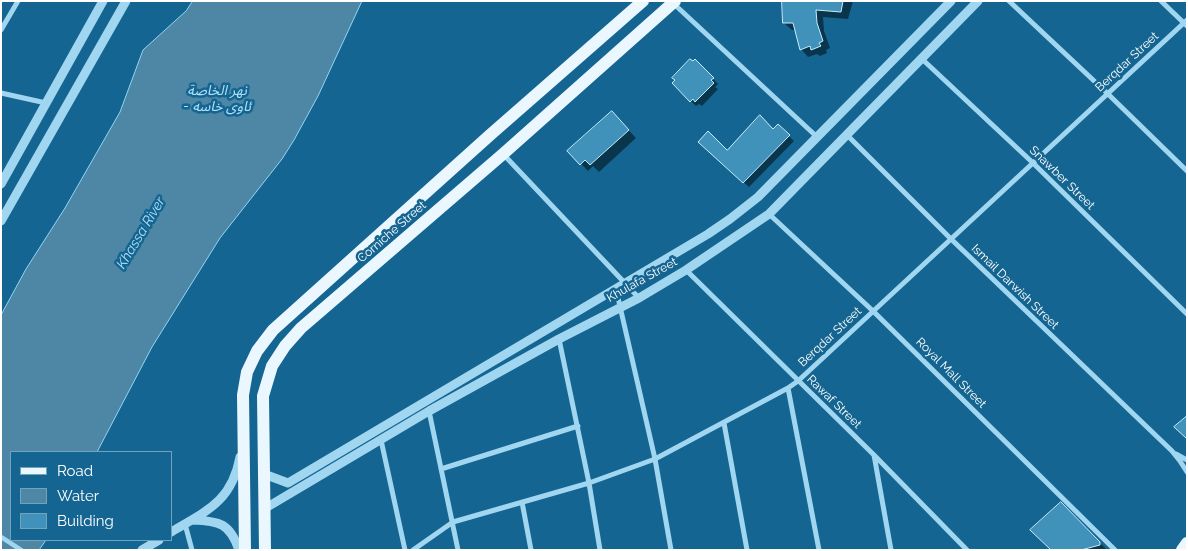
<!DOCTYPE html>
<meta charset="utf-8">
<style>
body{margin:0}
#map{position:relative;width:1188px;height:551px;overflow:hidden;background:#146591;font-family:Raleway,sans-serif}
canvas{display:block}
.frame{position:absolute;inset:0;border:2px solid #fff;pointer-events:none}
.legend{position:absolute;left:10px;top:451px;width:162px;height:90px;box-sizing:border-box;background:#146591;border:1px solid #72a3bd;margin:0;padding:6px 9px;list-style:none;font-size:15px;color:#fff}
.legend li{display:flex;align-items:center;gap:10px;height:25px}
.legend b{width:25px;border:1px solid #72a3bd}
</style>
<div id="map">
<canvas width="1188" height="551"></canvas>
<div class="frame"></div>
<ul class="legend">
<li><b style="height:6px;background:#ebf7ff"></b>Road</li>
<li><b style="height:14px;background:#4d87a5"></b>Water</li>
<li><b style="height:14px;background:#4192bb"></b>Building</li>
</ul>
</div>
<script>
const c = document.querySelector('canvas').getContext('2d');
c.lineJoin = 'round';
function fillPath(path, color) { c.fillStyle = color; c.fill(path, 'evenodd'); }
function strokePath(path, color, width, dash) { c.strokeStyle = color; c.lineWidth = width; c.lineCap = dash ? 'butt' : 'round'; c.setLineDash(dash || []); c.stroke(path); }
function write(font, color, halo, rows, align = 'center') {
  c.font = font + ' Raleway,"Noto Sans Arabic",sans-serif'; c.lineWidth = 5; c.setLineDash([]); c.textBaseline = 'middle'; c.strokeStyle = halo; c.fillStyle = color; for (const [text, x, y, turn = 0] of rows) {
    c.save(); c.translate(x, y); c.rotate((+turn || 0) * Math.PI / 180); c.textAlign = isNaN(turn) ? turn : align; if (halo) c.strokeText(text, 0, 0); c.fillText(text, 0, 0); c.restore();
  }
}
const water = new Path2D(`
 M 193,1 L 362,1 L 318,96 L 294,140 L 282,159 L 220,238 L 185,294 L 152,347 L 97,452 L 11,452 L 11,540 L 46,540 L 39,550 L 1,550 L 1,315 L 26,269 L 65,208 L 120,112 L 143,50 L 186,11 Z`);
const shadow = new Path2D(`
 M 784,1 L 853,1 L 848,19 L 823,17 L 824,31 L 830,48 L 826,50 L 827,53 L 820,56 L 817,54 L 808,57 L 801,49 L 796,30 L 792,30 L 784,23 Z
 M 695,61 L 718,84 L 715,87 L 718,89 L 702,106 L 699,104 L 696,106 L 673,83 Z
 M 619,120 L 636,138 L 599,172 L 593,166 L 588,171 L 569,151 Z
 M 778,126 L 794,141 L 749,187 L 705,147 L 727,152 L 773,131 Z
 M 1061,504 L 1107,550 L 1052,550 Z`);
const building = new Path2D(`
 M 782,1 L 843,1 L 841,12 L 816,10 L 817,23 L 823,41 L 819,43 L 821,46 L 811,50 L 810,46 L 800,50 L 793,23 L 783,23 Z
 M 690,59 L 693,61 L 695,59 L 714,78 L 711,80 L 714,83 L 695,102 L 693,99 L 690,102 L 672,83 L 675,80 L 672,78 Z
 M 612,111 L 629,130 L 590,165 L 585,160 L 580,165 L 567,151 Z
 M 760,115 L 773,129 L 778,124 L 790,135 L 743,183 L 698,142 L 708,131 L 727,150 Z
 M 1187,416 L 1187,439 L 1174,427 Z
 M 1061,502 L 1100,542 L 1100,545 L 1081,550 L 1051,550 L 1030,530 Z`);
const pedestrian = new Path2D(`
 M 1,537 L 21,550`);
const minor = new Path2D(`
 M 1009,1 L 1108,94 L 1187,171
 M 1161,1 L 1187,26
 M 674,4 L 816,136
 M 1,30 L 18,1
 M 922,59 L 1032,162 L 1187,314
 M 1,93 L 46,103
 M 847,135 L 950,238 L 1172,451 L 1180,461 L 1187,472
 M 504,155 L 639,298
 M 769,214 L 873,311 L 1115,550
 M 686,270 L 874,455 L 967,550
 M 616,289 L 655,459 L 671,550
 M 559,339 L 589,483 L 600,550
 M 788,388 L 819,550
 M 429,411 L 458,550
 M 724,423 L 747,550
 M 381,440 L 405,550
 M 1176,454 L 1187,460
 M 874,455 L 891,550
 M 441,469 L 578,426
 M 522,502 L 531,550
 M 185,524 L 192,550
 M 413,550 L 453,522 L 589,483 L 655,459 L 788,388 L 798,381 L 1187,20`);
const tertiary = new Path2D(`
 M 1,184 L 103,1
 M 1,221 L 126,1
 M 264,474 L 288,483 L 708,234 L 730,219 L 758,197 L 951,1
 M 264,509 L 429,411 L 559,339 L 639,298 L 686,270 L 769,214 L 978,1
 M 193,520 C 219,521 230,523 239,550
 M 171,532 C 207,511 232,501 240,457
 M 142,550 L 159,540`);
const primary = new Path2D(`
 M 245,550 L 243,395 L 247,372 L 257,351 L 273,330 L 490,135 L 643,1
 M 265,550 L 263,396 L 272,366 L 285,346 L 301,328 L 503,154 L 675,1
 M 1182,550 L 1187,543`);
const streetNames = [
 ["Berqdar Street",1127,62,-43],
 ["Snawber Street",1062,178,44],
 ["Corniche Street",392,232,-41],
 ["Khulafa Street",642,280,-29],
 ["Ismail Darwish Street",1015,287,44],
 ["Berqdar Street",830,337,-43],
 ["Royal Mall Street",951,373,45],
 ["Rawaf Street",834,402,44]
];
const waterNames = [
 ["نهر الخاصة",217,91],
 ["- ئاوی خاسە",217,107],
 ["Khassa River",141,233,-59]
];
fillPath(water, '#4d87a5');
strokePath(water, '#93d5f4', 1);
fillPath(shadow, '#0007');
fillPath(building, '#4192bb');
strokePath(building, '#c8ebfc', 1);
strokePath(pedestrian, '#a1d6f1', 4.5);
strokePath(minor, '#a1d6f1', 5);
strokePath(tertiary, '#a1d6f1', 9);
strokePath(primary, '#ebf7ff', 12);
write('12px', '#fff', '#146591', streetNames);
write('italic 14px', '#b1e1f8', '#146591', waterNames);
</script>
